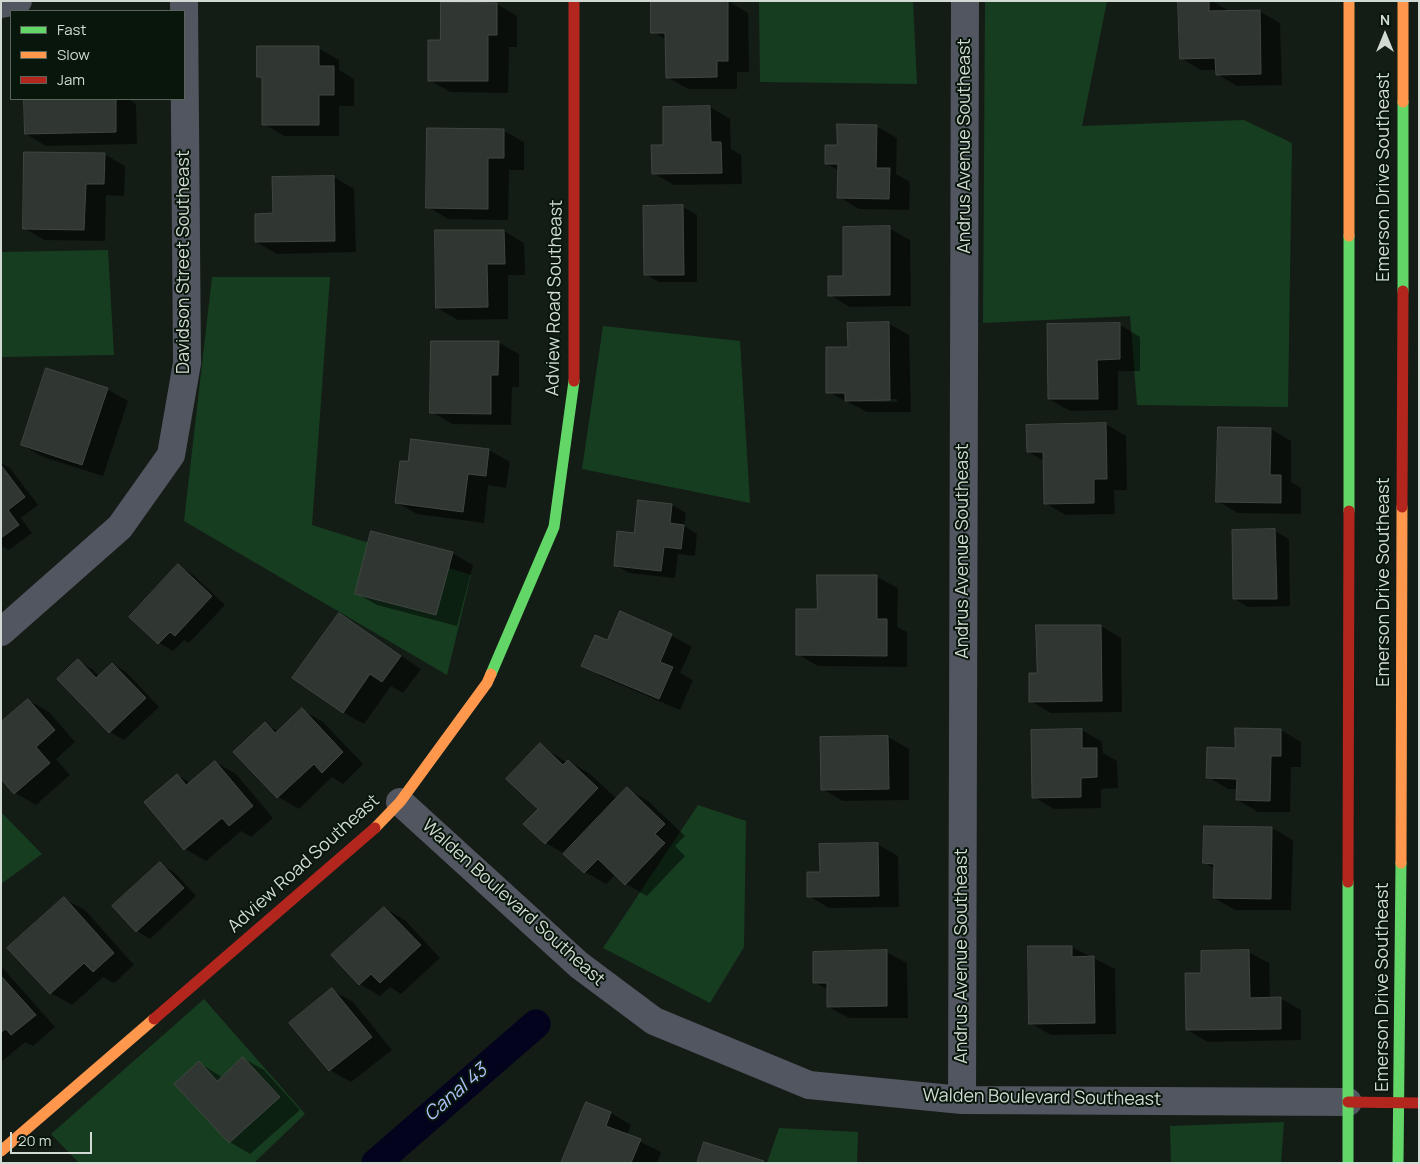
<!DOCTYPE html>
<style>
body{margin:0}
#map{position:relative;width:1420px;height:1164px;overflow:hidden;background:#141c16;font-family:Manrope,sans-serif}
canvas{display:block}
.frame{position:absolute;inset:0;border:2px solid #d2dbd3;pointer-events:none}
.legend{position:absolute;left:10px;top:10px;width:175px;height:90px;box-sizing:border-box;background:#08160b;border:1px solid #59655b;margin:0;padding:6px 9px;list-style:none;font-size:15px;color:#d2dbd3}
.legend li{display:flex;align-items:center;gap:10px;height:25px}
.legend b{width:25px;border:1px solid #59655b}
.north{position:absolute;left:1360px;top:10px;width:50px;height:50px;-webkit-text-stroke:4px #08160b;paint-order:stroke;rotate:0deg;font-size:14px;font-weight:700;line-height:20px;text-align:center;color:#d2dbd3}
.north::after{content:'';display:block;margin:auto;width:18px;height:22px;background:#d2dbd3;clip-path:polygon(50% 0,100% 100%,50% 72%,0 100%)}
.scale{position:absolute;left:10px;top:1132px;width:82px;height:22px;box-sizing:border-box;border:2px solid #d2dbd3;border-top:0;padding-left:6px;font-size:15px;line-height:18px;white-space:nowrap;color:#d2dbd3;-webkit-text-stroke:4px #08160b;paint-order:stroke}
</style>
<div id="map">
<canvas width="1420" height="1164"></canvas>
<div class="frame"></div>
<ul class="legend">
<li><b style="height:6px;background:#63d668"></b>Fast</li>
<li><b style="height:6px;background:#ff974d"></b>Slow</li>
<li><b style="height:6px;background:#b3261e"></b>Jam</li>
</ul>
<div class="north">N</div>
<div class="scale">20 m</div>
</div>
<script>
const c = document.querySelector('canvas').getContext('2d');
c.lineJoin = 'round';
function fillPath(path, color) { c.fillStyle = color; c.fill(path, 'evenodd'); }
function strokePath(path, color, width, dash) { c.strokeStyle = color; c.lineWidth = width; c.lineCap = dash ? 'butt' : 'round'; c.setLineDash(dash || []); c.stroke(path); }
function write(font, color, halo, rows, align = 'center') {
  c.font = font + ' Manrope,sans-serif'; c.lineWidth = 4; c.setLineDash([]); c.textBaseline = 'middle'; c.strokeStyle = halo; c.fillStyle = color; for (const [text, x, y, turn = 0] of rows) {
    c.save(); c.translate(x, y); c.rotate((+turn || 0) * Math.PI / 180); c.textAlign = isNaN(turn) ? turn : align; if (halo) c.strokeText(text, 0, 0); c.fillText(text, 0, 0); c.restore();
  }
}
const green = new Path2D(`
 M 759,1 L 913,1 L 917,84 L 760,82 Z
 M 985,1 L 1107,1 L 1082,126 L 1244,120 L 1292,143 L 1288,407 L 1137,405 L 1130,316 L 983,323 Z
 M 108,250 L 114,355 L 1,357 L 1,252 Z
 M 212,277 L 330,277 L 312,525 L 471,575 L 447,675 L 184,521 Z
 M 603,326 L 740,341 L 750,503 L 582,469 Z
 M 698,805 L 746,821 L 744,947 L 710,1003 L 603,948 Z
 M 1,812 L 42,854 L 1,884 Z
 M 204,999 L 305,1114 L 254,1163 L 79,1163 L 51,1134 Z
 M 1284,1122 L 1281,1163 L 1171,1163 L 1170,1126 Z
 M 779,1128 L 858,1132 L 857,1163 L 767,1163 Z`);
const shadow = new Path2D(`
 M 728,1 L 748,13 L 749,72 L 737,72 L 737,89 L 688,89 L 667,77 L 667,40 L 652,32 L 652,2 Z
 M 1179,1 L 1212,1 L 1229,11 L 1259,11 L 1280,23 L 1282,85 L 1237,86 L 1217,74 L 1217,70 L 1201,70 L 1181,58 Z
 M 497,4 L 517,16 L 517,47 L 509,47 L 508,93 L 450,92 L 429,80 L 442,41 Z
 M 318,48 L 339,60 L 339,70 L 354,79 L 354,106 L 339,106 L 339,136 L 284,136 L 264,124 L 263,79 L 258,76 Z
 M 25,99 L 128,99 L 136,104 L 137,144 L 46,146 L 26,134 Z
 M 710,107 L 730,119 L 731,149 L 741,155 L 742,184 L 674,185 L 653,173 L 665,146 Z
 M 876,126 L 897,138 L 896,174 L 910,182 L 909,210 L 859,209 L 839,197 L 839,171 L 826,163 L 838,146 Z
 M 504,131 L 524,142 L 524,170 L 509,170 L 508,220 L 448,219 L 428,207 Z
 M 104,154 L 125,166 L 124,196 L 106,195 L 105,241 L 44,240 L 24,228 Z
 M 334,177 L 354,189 L 356,252 L 277,254 L 256,242 L 274,214 Z
 M 683,207 L 697,215 L 697,282 L 659,282 L 645,274 Z
 M 889,228 L 910,240 L 911,306 L 850,307 L 830,295 Z
 M 504,231 L 524,243 L 525,275 L 508,275 L 508,319 L 458,320 L 437,308 Z
 M 888,323 L 909,335 L 911,412 L 867,412 L 828,392 L 849,348 ZM 897,399 L 897,402 L 859,402 L 856,400 Z
 M 1120,325 L 1140,337 L 1140,371 L 1118,371 L 1118,410 L 1070,411 L 1049,399 Z
 M 498,342 L 519,354 L 519,387 L 512,387 L 511,425 L 452,424 L 432,412 Z
 M 107,389 L 128,401 L 103,476 L 43,457 L 22,445 Z
 M 1106,424 L 1126,436 L 1127,490 L 1114,490 L 1115,514 L 1066,515 L 1046,504 L 1044,461 L 1028,452 Z
 M 1271,429 L 1291,441 L 1291,482 L 1301,488 L 1301,514 L 1238,513 L 1217,501 Z
 M 412,441 L 489,450 L 510,462 L 506,488 L 488,485 L 484,523 L 417,514 L 396,502 L 409,463 Z
 M 1,463 L 10,468 L 38,505 L 21,518 L 32,533 L 9,550 L 1,546 Z
 M 672,505 L 686,513 L 684,526 L 697,534 L 695,556 L 678,554 L 675,578 L 629,573 L 615,565 L 635,534 Z
 M 1233,531 L 1275,531 L 1289,539 L 1290,606 L 1248,607 L 1235,599 Z
 M 452,553 L 473,565 L 457,626 L 377,605 L 356,593 Z
 M 178,566 L 192,574 L 225,605 L 189,643 L 184,640 L 173,651 L 159,643 Z
 M 819,577 L 877,577 L 898,588 L 897,627 L 907,632 L 907,667 L 818,666 L 797,654 L 819,611 Z
 M 339,614 L 421,669 L 403,693 L 391,686 L 364,724 L 343,712 Z
 M 1101,626 L 1121,638 L 1122,712 L 1051,713 L 1030,701 L 1038,674 Z
 M 671,635 L 692,647 L 680,673 L 693,680 L 680,710 L 603,677 L 582,665 L 608,642 Z
 M 78,661 L 92,669 L 100,677 L 113,664 L 126,672 L 159,707 L 124,740 L 110,732 L 58,679 Z
 M 28,700 L 49,712 L 75,742 L 56,759 L 70,775 L 36,805 L 15,793 Z
 M 302,710 L 323,722 L 363,764 L 343,784 L 332,777 L 299,809 L 278,797 L 235,752 L 265,724 L 279,732 Z
 M 1082,730 L 1102,742 L 1103,753 L 1117,761 L 1118,788 L 1101,789 L 1101,808 L 1054,809 L 1034,797 Z
 M 1281,730 L 1301,742 L 1301,767 L 1291,767 L 1290,812 L 1258,812 L 1237,800 L 1238,789 L 1228,789 L 1208,777 L 1236,749 Z
 M 888,737 L 909,749 L 909,800 L 843,801 L 822,789 Z
 M 540,745 L 567,763 L 568,761 L 589,773 L 617,799 L 627,789 L 648,801 L 685,836 L 675,846 L 685,856 L 647,896 L 626,884 L 616,874 L 606,884 L 585,872 L 566,855 L 546,843 L 540,809 Z
 M 215,762 L 236,774 L 273,818 L 251,837 L 241,831 L 206,861 L 185,849 L 177,775 L 191,783 Z
 M 1272,828 L 1293,840 L 1291,910 L 1235,910 L 1214,898 L 1215,869 L 1205,863 Z
 M 877,844 L 898,856 L 899,907 L 829,908 L 809,896 L 821,873 Z
 M 160,864 L 174,872 L 196,896 L 150,939 L 137,931 Z
 M 64,899 L 85,910 L 134,965 L 114,983 L 103,977 L 72,1005 L 51,993 L 9,948 Z
 M 384,908 L 405,920 L 440,958 L 401,994 L 390,987 L 380,996 L 360,984 Z
 M 1029,947 L 1072,947 L 1115,969 L 1116,1034 L 1051,1035 L 1030,1023 Z
 M 886,952 L 907,963 L 908,1018 L 849,1018 L 828,1007 L 828,990 L 814,982 Z
 M 1248,952 L 1269,963 L 1270,999 L 1280,998 L 1301,1010 L 1301,1040 L 1208,1042 L 1187,1030 L 1202,974 Z
 M 1,966 L 55,1027 L 33,1046 L 25,1042 L 1,1062 Z
 M 332,990 L 353,1002 L 392,1050 L 351,1082 L 330,1070 L 291,1023 Z
 M 243,1058 L 264,1070 L 300,1110 L 250,1154 L 230,1142 L 176,1084 L 199,1063 L 222,1077 Z
 M 611,1113 L 631,1125 L 627,1135 L 661,1152 L 657,1163 L 562,1163 Z`);
const canal = new Path2D(`
 M 376,1163 L 536,1024`);
const building = new Path2D(`
 M 651,1 L 728,1 L 728,61 L 717,61 L 717,77 L 666,78 L 665,33 L 651,33 Z
 M 1178,1 L 1209,1 L 1209,11 L 1260,10 L 1261,74 L 1216,75 L 1215,58 L 1180,59 Z
 M 441,2 L 497,3 L 497,35 L 488,35 L 488,81 L 428,81 L 428,40 L 440,40 Z
 M 257,46 L 319,46 L 319,66 L 334,66 L 334,95 L 319,95 L 319,125 L 262,125 L 262,77 L 257,77 Z
 M 24,99 L 116,99 L 116,132 L 25,134 Z
 M 710,106 L 711,142 L 721,142 L 722,173 L 652,174 L 651,145 L 663,145 L 663,107 Z
 M 837,124 L 877,125 L 876,168 L 890,168 L 889,199 L 837,198 L 838,164 L 825,164 L 825,145 L 837,145 Z
 M 427,128 L 504,129 L 504,158 L 488,158 L 488,209 L 426,208 Z
 M 24,152 L 105,153 L 104,184 L 86,184 L 84,230 L 23,229 Z
 M 334,176 L 335,241 L 255,242 L 255,214 L 273,213 L 272,177 Z
 M 683,205 L 684,275 L 644,275 L 643,206 Z
 M 890,226 L 890,295 L 828,296 L 828,276 L 843,276 L 843,227 Z
 M 435,230 L 504,230 L 505,264 L 487,264 L 488,307 L 436,308 Z
 M 889,322 L 890,400 L 845,401 L 845,393 L 826,393 L 826,347 L 848,347 L 847,323 Z
 M 1120,323 L 1120,359 L 1097,360 L 1098,399 L 1048,399 L 1047,324 Z
 M 431,341 L 499,341 L 498,375 L 491,375 L 491,414 L 430,413 Z
 M 46,368 L 108,388 L 82,465 L 21,445 Z
 M 1106,423 L 1107,479 L 1094,479 L 1094,503 L 1044,504 L 1043,452 L 1027,452 L 1026,425 Z
 M 1218,427 L 1271,428 L 1270,475 L 1281,475 L 1281,503 L 1216,502 Z
 M 411,439 L 489,449 L 486,476 L 468,474 L 463,512 L 395,503 L 400,461 L 408,461 Z
 M 1,465 L 25,497 L 8,510 L 19,525 L 1,538 Z
 M 638,500 L 672,504 L 670,523 L 684,525 L 681,549 L 664,547 L 661,571 L 614,566 L 617,531 L 634,533 Z
 M 1275,529 L 1277,599 L 1233,599 L 1232,530 Z
 M 371,531 L 453,552 L 436,615 L 355,594 Z
 M 178,564 L 212,596 L 175,636 L 170,632 L 158,644 L 129,617 Z
 M 817,575 L 877,575 L 877,619 L 887,619 L 887,656 L 796,655 L 796,609 L 817,609 Z
 M 620,611 L 672,634 L 660,662 L 673,667 L 659,699 L 581,666 L 595,635 L 607,640 Z
 M 339,613 L 401,656 L 382,682 L 370,674 L 343,713 L 292,678 Z
 M 1036,625 L 1101,625 L 1102,701 L 1029,702 L 1029,673 L 1037,673 Z
 M 78,659 L 96,678 L 112,663 L 146,698 L 109,733 L 57,679 Z
 M 28,699 L 55,730 L 36,747 L 50,763 L 14,794 L 1,779 L 1,722 Z
 M 302,708 L 343,752 L 322,773 L 314,764 L 277,798 L 233,752 L 265,722 L 275,733 Z
 M 1235,728 L 1281,729 L 1281,756 L 1271,756 L 1270,801 L 1236,800 L 1237,779 L 1206,778 L 1207,747 L 1235,748 Z
 M 1082,729 L 1082,748 L 1097,748 L 1097,777 L 1081,778 L 1081,797 L 1032,798 L 1031,730 Z
 M 888,736 L 889,789 L 821,790 L 820,737 Z
 M 540,743 L 563,765 L 568,760 L 598,788 L 545,844 L 523,824 L 538,809 L 506,779 Z
 M 215,761 L 253,806 L 229,826 L 222,818 L 184,850 L 144,802 L 177,774 L 186,785 Z
 M 627,787 L 665,824 L 655,834 L 665,843 L 625,885 L 598,859 L 584,873 L 563,854 Z
 M 1204,826 L 1272,827 L 1271,899 L 1213,898 L 1214,864 L 1203,863 Z
 M 878,843 L 879,896 L 807,897 L 807,872 L 820,872 L 819,844 Z
 M 160,862 L 184,888 L 136,932 L 112,906 Z
 M 64,897 L 114,953 L 93,972 L 84,963 L 50,994 L 7,948 Z
 M 384,907 L 421,945 L 380,983 L 371,974 L 359,985 L 331,955 Z
 M 1028,946 L 1072,946 L 1072,957 L 1094,956 L 1095,1023 L 1029,1024 Z
 M 887,950 L 887,1006 L 827,1007 L 827,983 L 813,983 L 813,952 Z
 M 1249,950 L 1250,998 L 1281,997 L 1281,1029 L 1186,1030 L 1185,973 L 1201,973 L 1201,951 Z
 M 1,976 L 36,1015 L 11,1035 L 6,1029 L 1,1032 Z
 M 332,988 L 372,1037 L 329,1071 L 289,1023 Z
 M 243,1057 L 280,1097 L 229,1143 L 174,1084 L 199,1061 L 217,1081 Z
 M 586,1102 L 611,1112 L 606,1126 L 641,1139 L 631,1163 L 561,1163 Z
 M 704,1142 L 764,1161 L 763,1163 L 697,1163 Z`);
const street = new Path2D(`
 M 1,4 L 18,1
 M 1,632 L 120,527 L 171,455 L 187,363 L 184,1
 M 400,802 L 579,965 L 654,1021 L 809,1085 L 962,1100 L 1348,1102
 M 962,1100 L 965,1`);
const fast = new Path2D(`
 M 1403,291 L 1403,102
 M 1349,511 L 1349,236
 M 491,674 L 554,527 L 574,381
 M 1348,1163 L 1348,882
 M 1398,1163 L 1401,863`);
const slow = new Path2D(`
 M 1403,102 L 1403,1
 M 1349,236 L 1349,1
 M 375,828 L 400,802 L 487,683 L 491,674
 M 1401,863 L 1402,507
 M 1,1151 L 154,1019`);
const jam = new Path2D(`
 M 574,381 L 574,1
 M 1402,507 L 1403,291
 M 1348,882 L 1349,511
 M 154,1019 L 375,828
 M 1348,1102 L 1419,1103`);
const streetNames = [
 ["Andrus Avenue Southeast",965,146,-90],
 ["Emerson Drive Southeast",1384,177,-90],
 ["Davidson Street Southeast",184,262,-90],
 ["Adview Road Southeast",555,298,-89],
 ["Andrus Avenue Southeast",963,551,-90],
 ["Emerson Drive Southeast",1384,582,-90],
 ["Adview Road Southeast",304,864,-42],
 ["Walden Boulevard Southeast",513,903,42],
 ["Andrus Avenue Southeast",962,956,-90],
 ["Emerson Drive Southeast",1383,987,-90],
 ["Walden Boulevard Southeast",1042,1098,1]
];
const waterNames = [
 ["Canal 43",456,1093,-41]
];
fillPath(green, '#173d20');
fillPath(shadow, '#0007');
strokePath(canal, '#03031d', 29);
fillPath(building, '#303732');
strokePath(building, '#404641', 1);
strokePath(street, '#515660', 28);
strokePath(fast, '#63d668', 11);
strokePath(slow, '#ff974d', 11);
strokePath(jam, '#b3261e', 11);
write('18px', '#d2dbd3', '#08160b', streetNames);
write('italic 19px', '#aec0f8', '#08160b', waterNames);
</script>
